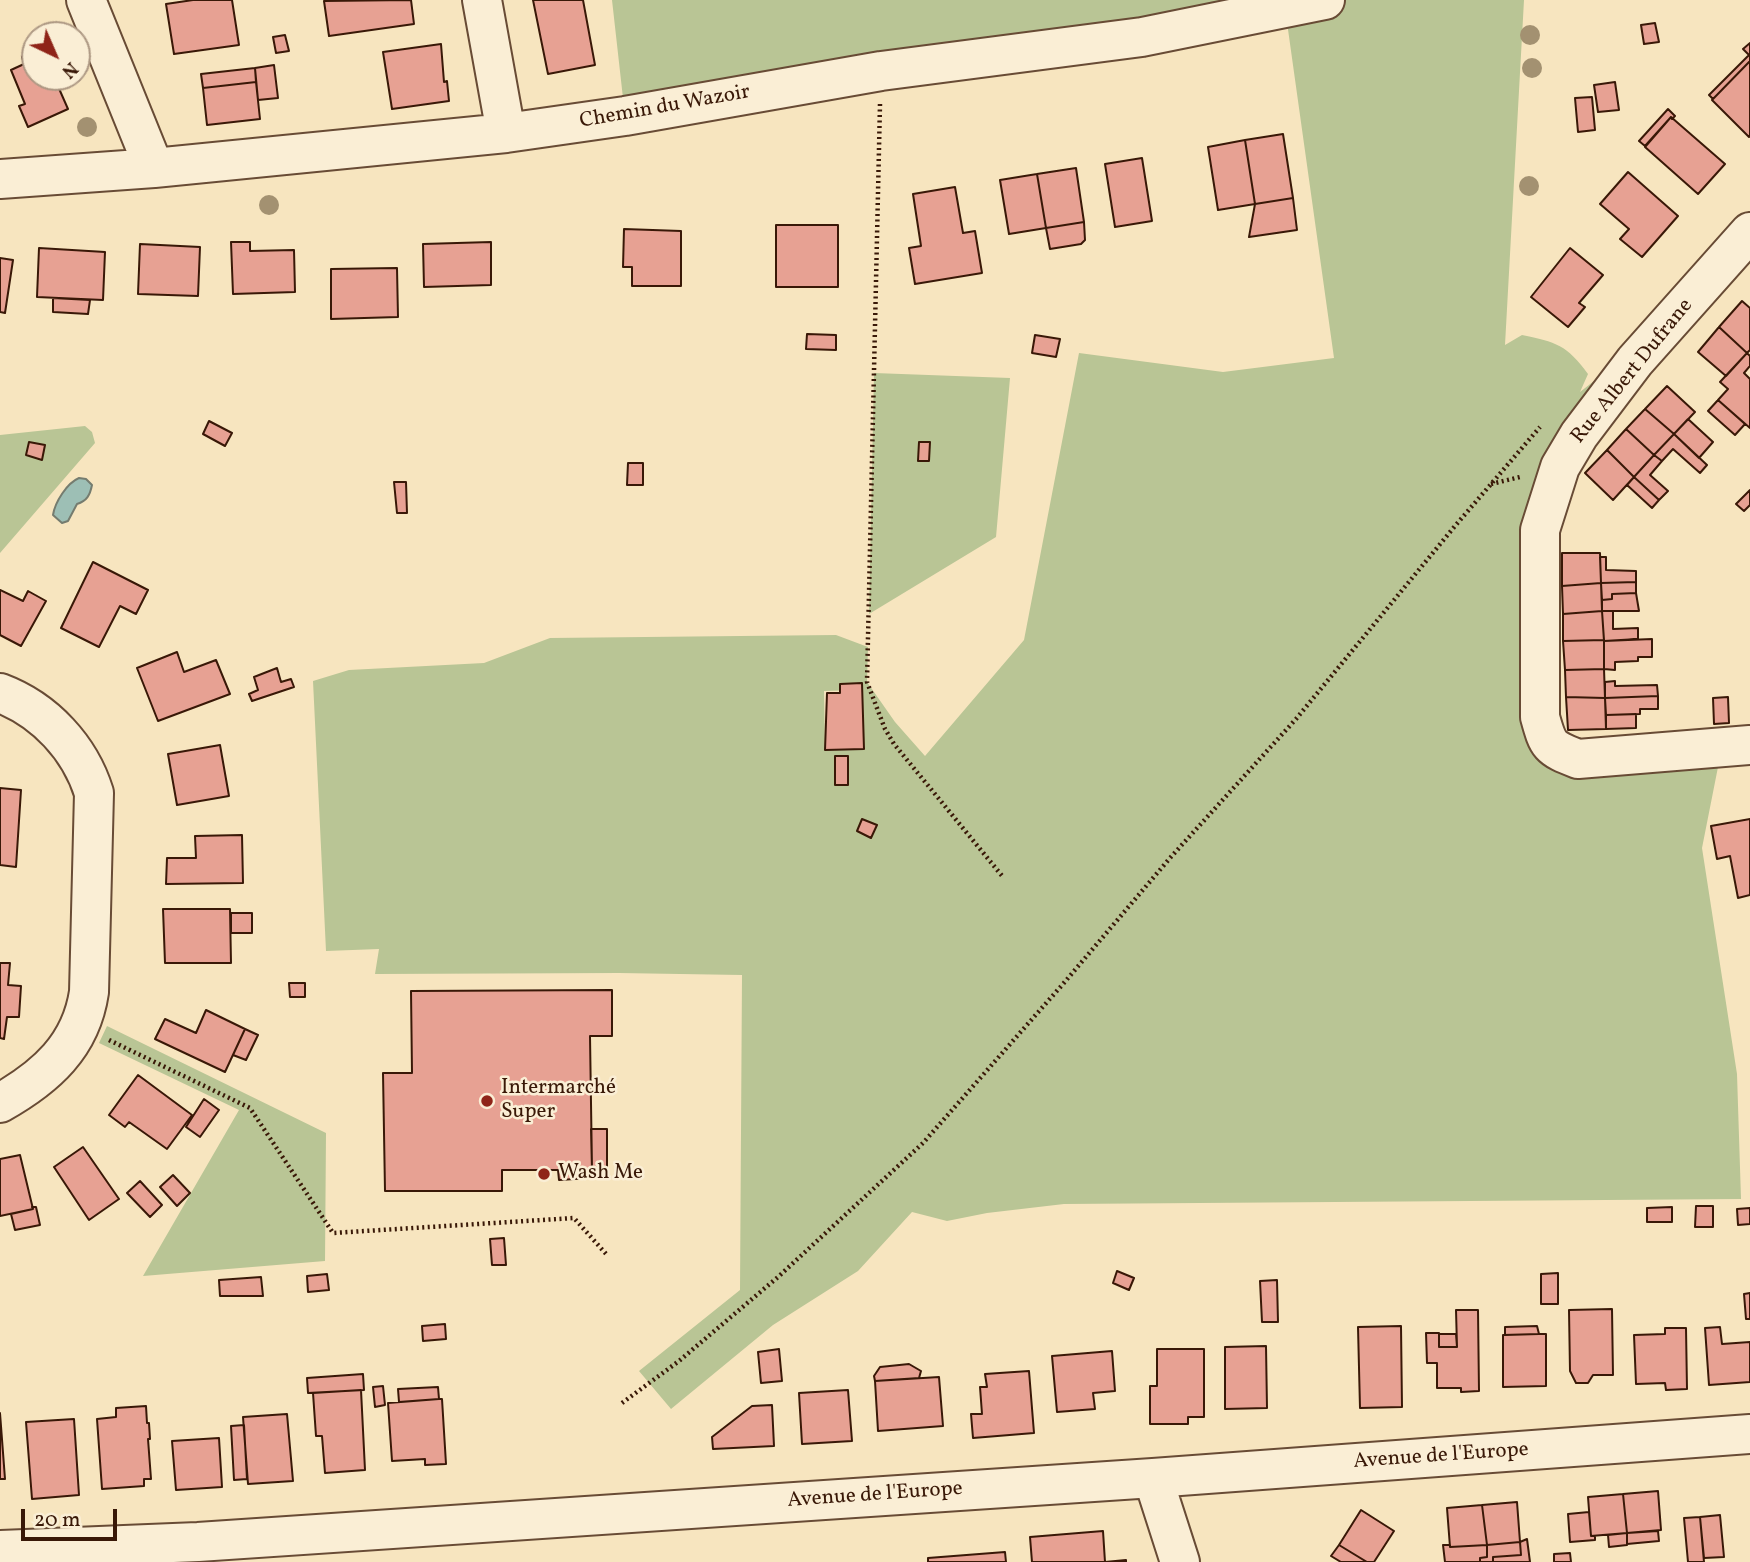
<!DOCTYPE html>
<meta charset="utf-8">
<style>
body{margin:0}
#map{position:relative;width:1750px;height:1562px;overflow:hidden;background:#f7e5bf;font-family:Vollkorn,serif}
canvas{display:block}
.north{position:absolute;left:21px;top:21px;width:70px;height:70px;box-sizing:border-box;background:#faeed5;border:2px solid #ad9883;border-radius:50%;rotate:136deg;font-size:19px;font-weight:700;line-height:28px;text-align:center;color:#391807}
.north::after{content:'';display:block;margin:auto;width:24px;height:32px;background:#8f2418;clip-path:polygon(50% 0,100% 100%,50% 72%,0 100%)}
.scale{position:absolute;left:21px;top:1509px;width:96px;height:32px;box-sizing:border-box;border:4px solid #391807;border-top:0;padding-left:9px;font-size:21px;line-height:24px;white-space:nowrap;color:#391807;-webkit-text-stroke:5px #faeed5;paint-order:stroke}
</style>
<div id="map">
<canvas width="1750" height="1562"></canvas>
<div class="north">N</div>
<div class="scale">20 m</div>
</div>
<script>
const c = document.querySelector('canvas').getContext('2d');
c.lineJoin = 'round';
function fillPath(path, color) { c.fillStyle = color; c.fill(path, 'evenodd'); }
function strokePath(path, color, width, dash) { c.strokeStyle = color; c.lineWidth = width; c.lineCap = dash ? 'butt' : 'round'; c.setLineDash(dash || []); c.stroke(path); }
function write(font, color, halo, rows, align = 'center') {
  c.font = font + ' Vollkorn,serif'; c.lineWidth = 5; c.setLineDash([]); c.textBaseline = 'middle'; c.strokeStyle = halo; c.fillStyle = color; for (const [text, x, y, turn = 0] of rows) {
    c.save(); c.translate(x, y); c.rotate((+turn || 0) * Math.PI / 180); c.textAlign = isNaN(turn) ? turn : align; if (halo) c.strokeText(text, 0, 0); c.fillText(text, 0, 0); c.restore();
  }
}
const green = new Path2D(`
 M 612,0 L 1524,0 L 1505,345 L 1522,335 C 1556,342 1567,345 1588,374 L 1580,392 L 1594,381 L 1608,396 L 1560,467 L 1547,742 L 1718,767 L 1702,848 L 1737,1074 L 1741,1199 L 1064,1204 L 987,1213 L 947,1221 L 912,1212 L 858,1271 L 773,1325 L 671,1409 L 639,1371 L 740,1290 L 742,975 L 619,973 L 375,974 L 379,949 L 326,951 L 313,681 L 349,670 L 484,663 L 550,638 L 836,635 L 868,647 L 867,682 L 895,722 L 925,756 L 1024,640 L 1079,353 L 1223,372 L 1334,358 L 1285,8 L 625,116 ZM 859,690 L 860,744 L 825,745 L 824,691 Z
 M 874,373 L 1010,378 L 996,537 L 869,614 Z
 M 85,426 L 92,432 L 95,443 L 0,553 L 0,435 Z
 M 107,1026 L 326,1133 L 325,1261 L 143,1276 L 239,1110 L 99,1043 Z`);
const water = new Path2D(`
 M 79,478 L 86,479 L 92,485 C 90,495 87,501 77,504 L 68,521 L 62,523 L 53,515 C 55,502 67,483 79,478 Z`);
const building = new Path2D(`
 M 193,0 L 232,0 L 239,45 L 174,54 L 166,4 Z
 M 411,0 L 414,24 L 329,36 L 324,1 Z
 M 533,0 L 583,0 L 595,65 L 548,74 Z
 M 1655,23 L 1659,42 L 1644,44 L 1641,25 Z
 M 53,25 L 58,35 L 35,35 L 35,37 L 33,34 Z
 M 285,35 L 289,51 L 276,53 L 273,37 Z
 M 1750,43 L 1750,61 L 1713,99 L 1709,95 L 1749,55 L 1743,49 Z
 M 441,44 L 444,82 L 447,81 L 449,101 L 392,109 L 383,52 Z
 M 35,52 L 35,77 L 68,77 L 57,84 L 68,109 L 28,127 L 19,106 L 25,104 L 11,70 L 24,64 L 22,57 Z
 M 1750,61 L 1750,135 L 1749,137 L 1712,100 Z
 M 274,65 L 278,98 L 258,100 L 255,68 Z
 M 255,68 L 256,82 L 203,88 L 201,74 Z
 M 256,82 L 260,119 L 207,125 L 203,88 Z
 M 1615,82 L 1619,110 L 1598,112 L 1594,85 Z
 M 1592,97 L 1595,130 L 1578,132 L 1575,98 Z
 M 1668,109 L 1675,116 L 1672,119 L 1671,117 L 1645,146 L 1639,141 Z
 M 1671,117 L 1725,164 L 1698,194 L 1645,147 Z
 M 1283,134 L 1293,198 L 1255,204 L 1245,140 Z
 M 1245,140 L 1255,204 L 1218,210 L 1208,147 Z
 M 1142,158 L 1152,221 L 1115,227 L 1105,164 Z
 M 1076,168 L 1084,222 L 1046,228 L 1037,174 Z
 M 1628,172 L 1678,216 L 1642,257 L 1620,239 L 1629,229 L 1600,204 Z
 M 1037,174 L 1046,228 L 1009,234 L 1000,180 Z
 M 955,187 L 963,233 L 975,231 L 982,273 L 915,284 L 909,248 L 921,246 L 913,194 Z
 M 1293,198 L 1297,230 L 1249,237 L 1255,204 Z
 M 1084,222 L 1085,240 L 1081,244 L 1050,249 L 1046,228 Z
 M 776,225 L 838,225 L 838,287 L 776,287 Z
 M 624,229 L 681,231 L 681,286 L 632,286 L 632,267 L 623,267 Z
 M 231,242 L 250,242 L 250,251 L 294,250 L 295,292 L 233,294 Z
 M 491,242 L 491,285 L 424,287 L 423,244 Z
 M 140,244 L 200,247 L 198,296 L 138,294 Z
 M 39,248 L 105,252 L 103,300 L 37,297 Z
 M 1570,248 L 1603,275 L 1579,303 L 1585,307 L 1568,327 L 1531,297 Z
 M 0,258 L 13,260 L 5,313 L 0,312 Z
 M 397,268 L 398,317 L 331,319 L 331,269 Z
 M 53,298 L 90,300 L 88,314 L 53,312 Z
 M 1742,301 L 1750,308 L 1750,350 L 1747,353 L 1719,327 Z
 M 1719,327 L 1747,353 L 1726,376 L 1698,352 Z
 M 807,334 L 836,335 L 836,350 L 806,349 Z
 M 1035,335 L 1060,339 L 1056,357 L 1032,353 Z
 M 1747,353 L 1750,356 L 1750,366 L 1744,373 L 1750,379 L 1750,428 L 1718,400 L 1728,389 L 1720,382 Z
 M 1667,386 L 1695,412 L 1674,434 L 1645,409 Z
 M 1718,400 L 1745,424 L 1735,435 L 1708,411 Z
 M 1645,409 L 1674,434 L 1654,455 L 1626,429 Z
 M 1688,419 L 1713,442 L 1699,458 L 1674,434 Z
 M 209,421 L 232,433 L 225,446 L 203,434 Z
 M 1626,429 L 1654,455 L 1634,477 L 1607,450 Z
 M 1674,434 L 1707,465 L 1700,473 L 1673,449 L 1662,461 L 1654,455 Z
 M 29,442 L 45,445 L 42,460 L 26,455 Z
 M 919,442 L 930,442 L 929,461 L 918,461 Z
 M 1607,450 L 1634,477 L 1613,500 L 1585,473 Z
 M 1654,455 L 1662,461 L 1650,475 L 1668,491 L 1659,500 L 1634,477 Z
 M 628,463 L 643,463 L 643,485 L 627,485 Z
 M 1634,477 L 1659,500 L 1652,508 L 1627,485 Z
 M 394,482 L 406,482 L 407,513 L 397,513 Z
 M 1750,490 L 1750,505 L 1744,511 L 1736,504 Z
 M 1562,553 L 1600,553 L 1601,583 L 1562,586 Z
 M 1600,557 L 1606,557 L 1606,570 L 1636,571 L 1636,582 L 1601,583 Z
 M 93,562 L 148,590 L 136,614 L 120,606 L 99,647 L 61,628 Z
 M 1636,582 L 1636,593 L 1612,594 L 1612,599 L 1602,600 L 1601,583 Z
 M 1601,583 L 1602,611 L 1563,614 L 1562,586 Z
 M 0,590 L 23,601 L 28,591 L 46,601 L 21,646 L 0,635 Z
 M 1636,593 L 1639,611 L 1602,611 L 1602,600 L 1612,599 L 1612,594 Z
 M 1602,611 L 1604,640 L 1563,641 L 1563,614 Z
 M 1602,611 L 1613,611 L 1613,629 L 1638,628 L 1638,639 L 1604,641 Z
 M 1652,639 L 1652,657 L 1638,657 L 1638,661 L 1615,662 L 1615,670 L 1604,669 L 1604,641 Z
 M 1604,640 L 1604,669 L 1565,670 L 1563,641 Z
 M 177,652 L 184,672 L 216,660 L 230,694 L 158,721 L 137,668 Z
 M 277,668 L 281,682 L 291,679 L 294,687 L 252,701 L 249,694 L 258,690 L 254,677 Z
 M 1604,669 L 1605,698 L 1566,697 L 1565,670 Z
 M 1615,681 L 1615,686 L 1657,685 L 1658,696 L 1605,698 L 1605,682 Z
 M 862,683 L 864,749 L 825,750 L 827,693 L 840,693 L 840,684 Z
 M 1658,696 L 1658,709 L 1640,709 L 1640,714 L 1606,715 L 1605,698 Z
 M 1566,697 L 1605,698 L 1606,729 L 1568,730 Z
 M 1728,697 L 1729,723 L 1714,724 L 1713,698 Z
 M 1636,714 L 1636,728 L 1606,729 L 1606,715 Z
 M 220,745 L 229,796 L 177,805 L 168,754 Z
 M 835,756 L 848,756 L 848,785 L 835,785 Z
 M 0,788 L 21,790 L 16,867 L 0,865 Z
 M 862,819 L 877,825 L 871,838 L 857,831 Z
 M 1750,819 L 1750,895 L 1738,898 L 1730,856 L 1717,859 L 1711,826 Z
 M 242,835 L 243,883 L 166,884 L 167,858 L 196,858 L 195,836 Z
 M 163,909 L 230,909 L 231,963 L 165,963 Z
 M 231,913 L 252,913 L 252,933 L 231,933 Z
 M 0,963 L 10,963 L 8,985 L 21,986 L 19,1017 L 7,1017 L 4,1039 L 0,1038 Z
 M 289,983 L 305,983 L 305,997 L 290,997 Z
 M 612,990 L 612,1036 L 590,1036 L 592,1170 L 502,1170 L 502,1191 L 385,1191 L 383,1073 L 412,1073 L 411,991 Z
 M 206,1010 L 245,1029 L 225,1072 L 155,1039 L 165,1019 L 196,1033 Z
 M 245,1029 L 258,1035 L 246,1060 L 233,1055 Z
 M 138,1075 L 192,1115 L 167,1149 L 129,1122 L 125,1127 L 109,1115 Z
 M 204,1099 L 219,1110 L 200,1137 L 186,1127 Z
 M 591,1129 L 607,1129 L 607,1177 L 559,1180 L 558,1170 L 592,1170 Z
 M 83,1147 L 119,1199 L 89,1220 L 54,1167 Z
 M 20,1155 L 33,1209 L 0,1216 L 0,1159 Z
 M 173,1175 L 190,1193 L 177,1206 L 160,1187 Z
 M 140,1181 L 162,1205 L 150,1217 L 127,1193 Z
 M 1696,1206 L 1713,1206 L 1713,1227 L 1695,1227 Z
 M 32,1207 L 36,1207 L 40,1225 L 15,1230 L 11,1214 L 33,1209 Z
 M 1672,1207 L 1672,1222 L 1647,1222 L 1647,1208 Z
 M 1750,1208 L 1750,1224 L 1738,1225 L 1737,1209 Z
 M 504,1238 L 506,1265 L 492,1265 L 490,1239 Z
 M 1117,1271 L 1134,1278 L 1129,1290 L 1113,1283 Z
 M 1558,1273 L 1558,1304 L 1541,1304 L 1541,1274 Z
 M 327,1274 L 329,1290 L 308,1292 L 307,1276 Z
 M 261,1277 L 263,1296 L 220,1296 L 219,1280 Z
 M 1277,1280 L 1278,1322 L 1262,1322 L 1260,1281 Z
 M 1750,1293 L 1750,1319 L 1746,1319 L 1744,1294 Z
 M 1612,1309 L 1613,1375 L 1593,1375 L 1588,1383 L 1576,1383 L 1570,1371 L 1569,1310 Z
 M 1456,1310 L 1478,1310 L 1479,1391 L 1461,1392 L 1461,1388 L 1437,1388 L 1437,1363 L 1427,1363 L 1426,1333 L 1439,1333 L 1439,1347 L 1457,1347 Z
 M 445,1324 L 446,1339 L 423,1341 L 422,1326 Z
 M 1401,1326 L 1402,1407 L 1360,1408 L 1358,1327 Z
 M 1537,1326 L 1539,1334 L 1505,1335 L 1505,1327 Z
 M 1720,1327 L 1722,1344 L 1750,1342 L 1750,1382 L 1709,1385 L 1705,1328 Z
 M 1665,1328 L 1686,1328 L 1687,1389 L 1666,1390 L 1665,1383 L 1636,1384 L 1634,1335 L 1665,1334 Z
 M 1439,1334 L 1456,1334 L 1457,1347 L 1439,1347 Z
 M 1539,1334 L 1546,1334 L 1546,1386 L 1503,1387 L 1503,1335 Z
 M 1266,1346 L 1267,1408 L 1225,1409 L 1225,1347 Z
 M 779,1349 L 782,1381 L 761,1383 L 758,1352 Z
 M 1157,1349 L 1204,1349 L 1204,1417 L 1188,1417 L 1188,1424 L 1150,1424 L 1150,1386 L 1157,1386 Z
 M 1112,1351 L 1115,1391 L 1093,1393 L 1095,1409 L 1057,1412 L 1052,1356 Z
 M 909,1364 L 921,1371 L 919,1378 L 875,1381 L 874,1376 L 880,1367 Z
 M 1029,1371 L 1034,1433 L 973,1438 L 971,1414 L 982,1414 L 980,1387 L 987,1387 L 985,1374 Z
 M 363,1374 L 364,1390 L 308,1393 L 307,1378 Z
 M 939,1377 L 943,1426 L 878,1431 L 875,1381 Z
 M 383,1386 L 385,1405 L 375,1407 L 373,1387 Z
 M 438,1387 L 439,1399 L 399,1402 L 398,1389 Z
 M 361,1390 L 365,1470 L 325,1473 L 322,1436 L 316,1436 L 313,1393 Z
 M 848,1390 L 852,1441 L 802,1444 L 799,1393 Z
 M 439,1399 L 442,1399 L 446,1464 L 425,1465 L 425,1459 L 392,1461 L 388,1403 Z
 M 772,1405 L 774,1446 L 713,1449 L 712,1437 L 752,1406 Z
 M 146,1406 L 147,1423 L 149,1423 L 150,1439 L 148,1439 L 151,1479 L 144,1479 L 144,1486 L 102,1489 L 97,1419 L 116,1417 L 116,1408 Z
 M 0,1413 L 5,1479 L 0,1479 Z
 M 287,1414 L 293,1481 L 248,1484 L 243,1417 Z
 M 74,1419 L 79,1495 L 32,1499 L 26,1422 Z
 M 244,1425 L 247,1479 L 234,1480 L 231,1426 Z
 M 219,1438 L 222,1487 L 176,1490 L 172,1441 Z
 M 1658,1491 L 1661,1530 L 1627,1533 L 1623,1494 Z
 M 1623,1494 L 1627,1533 L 1591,1536 L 1588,1497 Z
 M 1517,1502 L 1520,1542 L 1487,1545 L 1482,1505 Z
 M 1482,1505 L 1487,1545 L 1450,1547 L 1447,1508 Z
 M 1361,1510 L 1394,1531 L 1374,1562 L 1367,1562 L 1339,1545 Z
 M 1589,1512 L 1591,1536 L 1595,1536 L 1595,1540 L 1570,1542 L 1568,1514 Z
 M 1720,1515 L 1724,1557 L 1704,1558 L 1700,1517 Z
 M 1700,1517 L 1704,1562 L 1688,1562 L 1684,1518 Z
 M 1103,1531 L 1105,1562 L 1126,1560 L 1126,1562 L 1032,1562 L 1030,1537 Z
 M 1658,1531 L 1659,1541 L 1627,1544 L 1627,1533 Z
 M 1627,1533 L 1627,1545 L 1609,1547 L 1608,1535 Z
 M 1527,1539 L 1530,1562 L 1493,1562 L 1493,1557 L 1521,1555 L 1520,1542 Z
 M 1520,1542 L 1521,1555 L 1493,1557 L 1493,1562 L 1480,1562 L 1480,1558 L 1487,1557 L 1487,1545 Z
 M 1339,1545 L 1367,1562 L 1341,1562 L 1331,1556 Z
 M 1443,1545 L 1450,1545 L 1450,1547 L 1487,1545 L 1487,1557 L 1480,1558 L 1480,1562 L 1445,1562 Z
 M 1005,1552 L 1006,1562 L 928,1562 L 928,1558 Z
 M 1570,1553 L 1571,1562 L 1554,1562 L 1554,1554 Z`);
const path = new Path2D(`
 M 880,104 L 867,682 L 885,729 L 894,744 L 1003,877
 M 1491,484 L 1520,477
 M 109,1040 L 250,1108 L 333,1233 L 574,1218 L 607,1255
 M 622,1403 L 679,1361 L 778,1277 L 923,1143 L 1063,984 L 1170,858 L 1296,719 L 1455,526 L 1540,427`);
const minor = new Path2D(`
 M 86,0 L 154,168
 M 482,0 L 506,133
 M 0,179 L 154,168 L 506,133 L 625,116 L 881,71 L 1142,37 L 1325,0
 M 1750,232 L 1635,361 L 1579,435 L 1560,467 L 1540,530 L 1540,717 C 1548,746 1549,748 1578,759 L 1750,745
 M 0,693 C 45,710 80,748 94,793 L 89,992 C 81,1046 46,1077 0,1103
 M 1153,1478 L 1180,1562
 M 0,1550 L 198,1542 L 1153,1478 L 1750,1434`);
const trees = [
 [1530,35],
 [1532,68],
 [87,127],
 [1529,186],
 [269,205]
];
const markers = [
 [487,1101,7,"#8f2418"],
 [544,1174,7,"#8f2418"]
];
const streetNames = [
 ["Chemin du Wazoir",665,108,-10],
 ["Rue Albert Dufrane",1633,372,-51],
 ["Avenue de l'Europe",1441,1457,-4],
 ["Avenue de l'Europe",875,1496,-4]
];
const poiNames = [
 ["Intermarché",501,1089],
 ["Super",501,1113],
 ["Wash Me",558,1174]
];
fillPath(green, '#b9c595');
fillPath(water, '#9dbfb5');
strokePath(water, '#757c6f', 2);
fillPath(building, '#e7a193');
strokePath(building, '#391807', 2);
strokePath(minor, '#684b35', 42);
strokePath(path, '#391807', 4.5, [2, 3.5]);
strokePath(minor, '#faeed5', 38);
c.fillStyle = '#a39171';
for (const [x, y] of trees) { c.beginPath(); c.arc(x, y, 10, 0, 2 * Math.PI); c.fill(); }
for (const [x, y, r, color] of markers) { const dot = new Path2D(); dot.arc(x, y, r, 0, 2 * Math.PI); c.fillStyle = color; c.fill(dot); strokePath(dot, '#faeed5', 2.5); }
write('21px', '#391807', '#faeed5', streetNames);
write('21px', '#391807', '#faeed5', poiNames, 'left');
</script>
